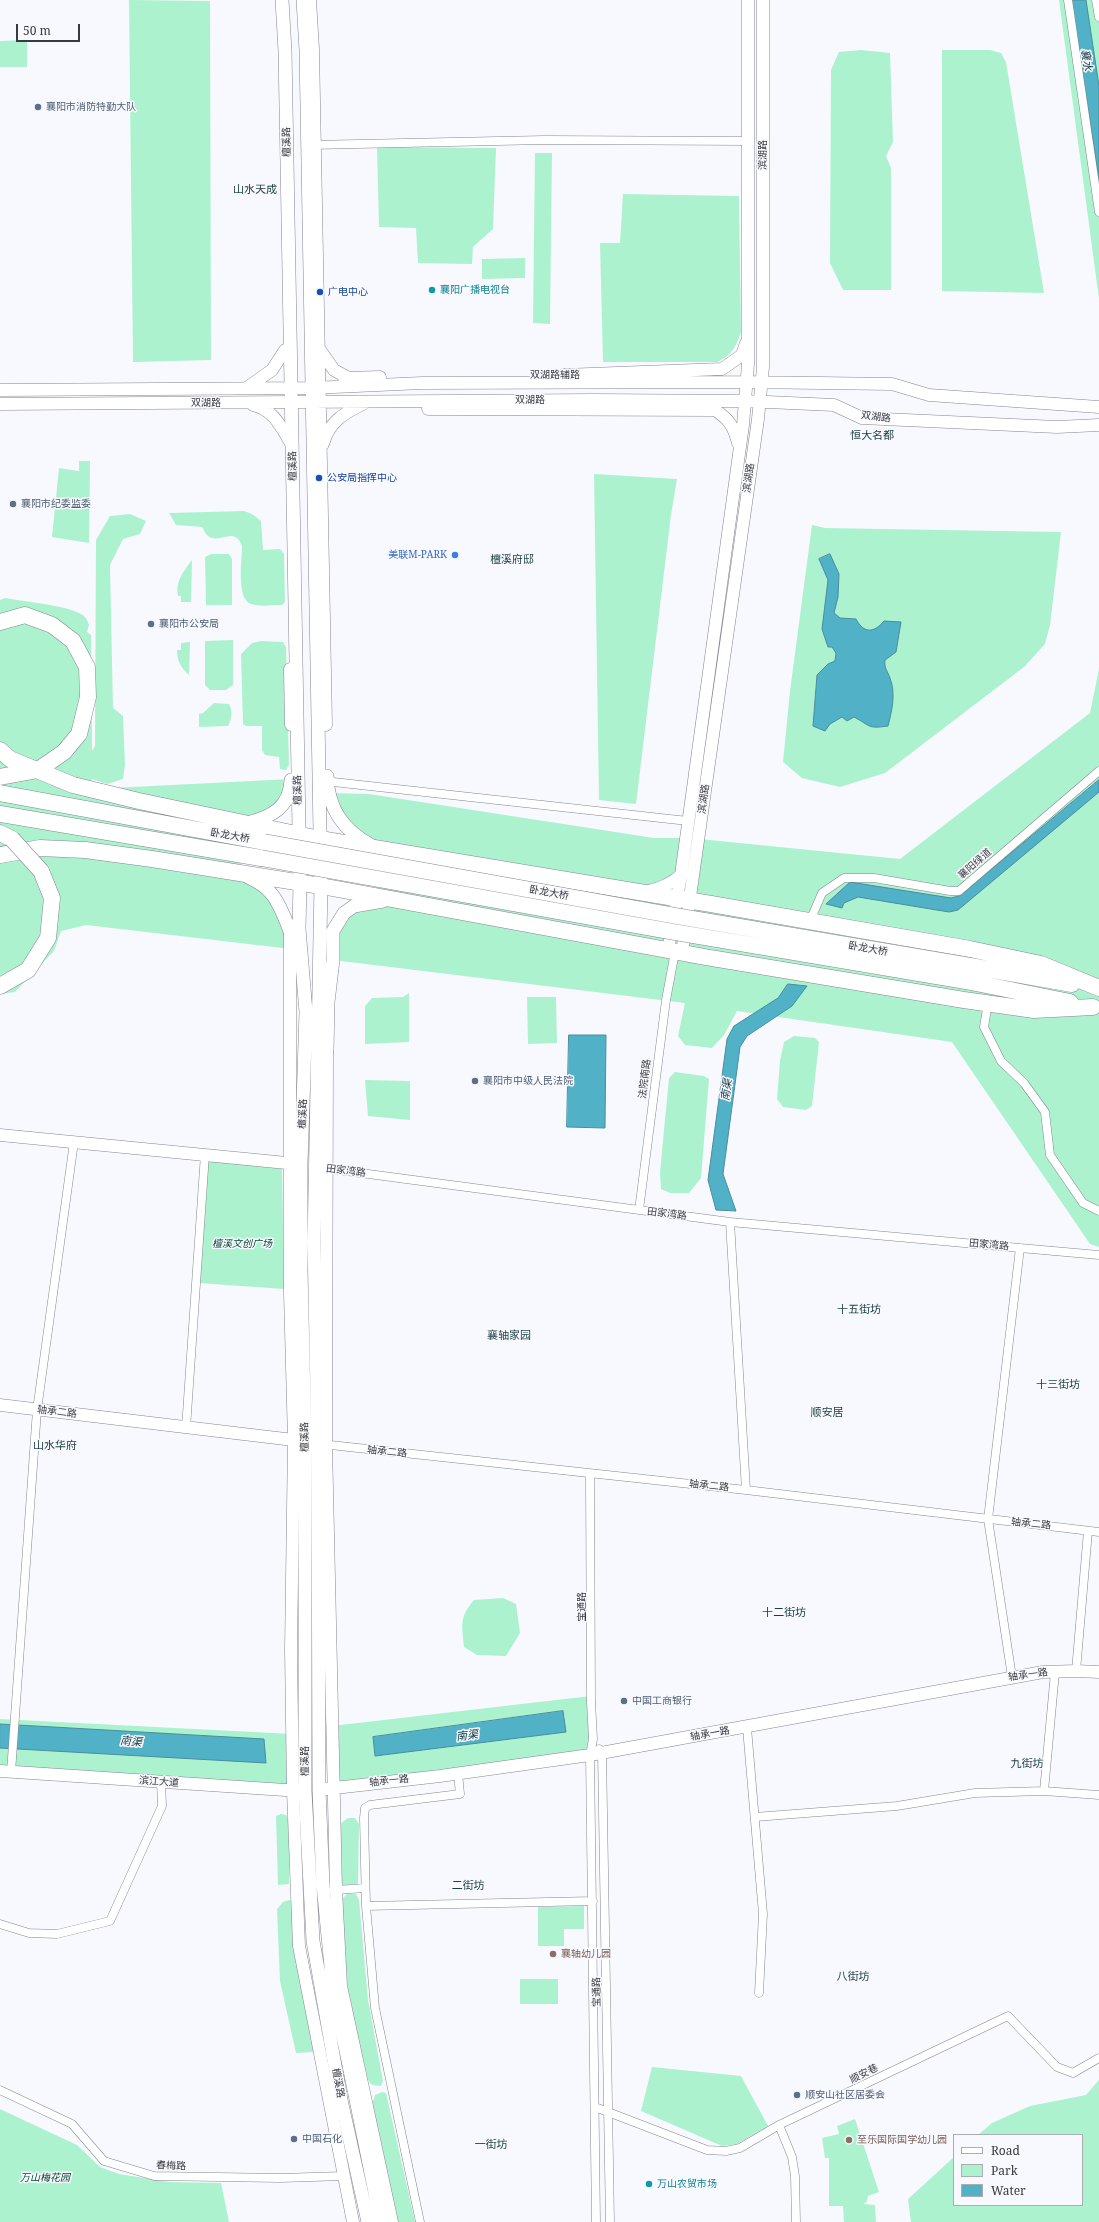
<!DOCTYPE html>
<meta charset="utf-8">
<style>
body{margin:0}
#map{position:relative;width:1099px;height:2222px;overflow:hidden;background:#f8f9fe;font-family:"Noto Serif",serif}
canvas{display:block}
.legend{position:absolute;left:953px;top:2134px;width:130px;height:72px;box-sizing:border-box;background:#f8f9fe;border:1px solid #acadb1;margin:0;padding:5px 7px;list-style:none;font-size:12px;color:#393a3d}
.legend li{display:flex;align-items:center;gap:8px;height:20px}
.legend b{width:20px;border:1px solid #acadb1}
.scale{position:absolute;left:16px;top:24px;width:64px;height:18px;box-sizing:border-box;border:2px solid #393a3d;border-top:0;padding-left:5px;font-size:12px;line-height:14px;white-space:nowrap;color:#393a3d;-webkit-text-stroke:3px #f8f9fe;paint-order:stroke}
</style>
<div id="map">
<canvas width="1099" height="2222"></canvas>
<ul class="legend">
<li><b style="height:5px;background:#fff"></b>Road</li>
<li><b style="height:11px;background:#acf2ce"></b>Park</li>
<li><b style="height:11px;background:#51b1c7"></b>Water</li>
</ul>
<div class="scale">50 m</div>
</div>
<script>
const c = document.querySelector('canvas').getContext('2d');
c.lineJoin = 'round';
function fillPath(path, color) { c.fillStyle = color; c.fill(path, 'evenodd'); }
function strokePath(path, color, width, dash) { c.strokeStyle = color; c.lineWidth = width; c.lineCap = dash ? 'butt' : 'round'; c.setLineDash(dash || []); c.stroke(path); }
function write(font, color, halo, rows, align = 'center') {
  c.font = font + ' "Noto Serif","Noto Sans SC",serif'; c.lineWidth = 3; c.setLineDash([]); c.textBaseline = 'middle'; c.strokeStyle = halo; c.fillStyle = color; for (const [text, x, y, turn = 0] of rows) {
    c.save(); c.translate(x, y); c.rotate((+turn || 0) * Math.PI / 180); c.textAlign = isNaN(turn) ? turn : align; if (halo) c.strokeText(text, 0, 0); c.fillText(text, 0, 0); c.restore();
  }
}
const green = new Path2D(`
 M 129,0 L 210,1 L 211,360 L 133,362 Z
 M 1059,0 L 1099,0 L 1099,299 Z
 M 27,40 L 27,67 L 0,67 L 0,41 Z
 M 861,50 L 890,53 L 893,142 L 886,156 L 891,168 L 891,290 L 843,290 L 830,263 L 831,70 L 839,52 Z
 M 942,50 L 990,50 L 1001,53 L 1006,62 L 1044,293 L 942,291 Z
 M 377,147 L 496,148 L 493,229 L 473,247 L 472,264 L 418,263 L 416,228 L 379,227 Z
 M 535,153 L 552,153 L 550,324 L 533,323 Z
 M 623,194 L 739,196 L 741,332 C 736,347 732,355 717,362 L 603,362 L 600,243 L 620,243 Z
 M 525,258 L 525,278 L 482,279 L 482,259 Z
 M 79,461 L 90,461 L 89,543 L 52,537 L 59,468 L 79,471 Z
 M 594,474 L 677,479 L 671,515 L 636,804 L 599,800 Z
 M 244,511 L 252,514 L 261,521 L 263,550 L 280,549 L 284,554 L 285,602 L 282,605 C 273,605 260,607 251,604 C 236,599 242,559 242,546 C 234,525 220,545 208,536 C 205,534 204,529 202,527 L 176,525 L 169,513 Z
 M 130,514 L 146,521 L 140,534 L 123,539 L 110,565 L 113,708 L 123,716 L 125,765 L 123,779 L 107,784 L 92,779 L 92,789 L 291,779 L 290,794 L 247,823 L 239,873 L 271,892 L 291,949 L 86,925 L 61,931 L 54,951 L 15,992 L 0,994 L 0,600 L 5,598 C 20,601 76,606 85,617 C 87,619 88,623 89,625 L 87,632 L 91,635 L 92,751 L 95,746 L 96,540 L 110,516 Z
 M 812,525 L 825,528 L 1061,532 L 1050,625 L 1045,644 L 1024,667 L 885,773 L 840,787 L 802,778 L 783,762 L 790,691 Z
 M 211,554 L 229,554 L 232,559 L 232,605 L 206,605 L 205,557 Z
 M 192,560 L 191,602 L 181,602 L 181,596 L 178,596 C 175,581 184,571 192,560 Z
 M 233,640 L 233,685 L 226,690 L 210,690 L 205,685 L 205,641 Z
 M 261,641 L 283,642 L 286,647 L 289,765 L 286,770 L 280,769 L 279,757 L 265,755 L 262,750 L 262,726 L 246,726 L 243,724 L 241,654 L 252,643 Z
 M 190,642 L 189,675 C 181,668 177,661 177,650 L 181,650 L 181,643 Z
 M 1099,669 L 1099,1247 L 1090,1244 L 952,1042 L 737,1011 L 724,1035 L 712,1048 L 685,1045 L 678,1036 L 685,1003 L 333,960 L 344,913 L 375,901 L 378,850 L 358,839 L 328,793 L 369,794 L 654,838 L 689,838 L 900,859 L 1090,713 Z
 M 214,703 L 229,704 C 233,711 232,719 228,726 L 199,727 L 199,714 L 203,713 Z
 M 409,993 L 409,1042 L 365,1044 L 365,1006 L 372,998 L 403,997 Z
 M 527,997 L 556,997 L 557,1043 L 528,1044 Z
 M 794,1036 L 815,1038 L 819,1042 L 812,1106 L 806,1110 L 783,1107 L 777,1099 L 780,1061 L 784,1042 Z
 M 675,1072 L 704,1076 L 709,1079 L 701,1178 L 689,1193 L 670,1193 L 661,1189 L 660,1172 L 669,1078 Z
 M 365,1080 L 410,1081 L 410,1120 L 368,1116 Z
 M 207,1161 L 282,1167 L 284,1289 L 199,1283 Z
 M 503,1598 L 516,1604 L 520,1633 L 506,1656 L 477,1655 L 464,1647 C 462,1625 459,1617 474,1600 Z
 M 591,1696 L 590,1755 L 333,1787 L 332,1726 Z
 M 0,1719 L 292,1734 L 293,1791 L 0,1771 Z
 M 281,1814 L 286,1815 L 290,1823 L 289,1884 L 278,1885 L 276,1816 Z
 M 348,1818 L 355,1818 L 359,1824 L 358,1884 L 343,1885 L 341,1882 L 341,1823 Z
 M 347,1894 L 356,1894 L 359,1900 L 368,2000 L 383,2081 L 381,2086 L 372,2085 L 368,2080 L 348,1993 L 342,1905 L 343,1898 Z
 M 289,1900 L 293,1902 L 314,2045 L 313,2052 L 296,2053 L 280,1981 L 277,1909 L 283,1902 Z
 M 584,1906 L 584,1929 L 564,1929 L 564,1946 L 538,1946 L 538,1907 Z
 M 520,1979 L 558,1979 L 558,2004 L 520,2004 Z
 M 652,2067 L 741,2076 L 768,2126 L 737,2144 L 722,2146 L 641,2111 Z
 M 1099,2080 L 1099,2222 L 911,2222 L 908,2199 L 954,2157 L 954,2205 L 1082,2205 L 1082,2135 L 978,2135 L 992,2123 L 1030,2106 L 1086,2095 Z
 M 382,2092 L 386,2093 L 415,2222 L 396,2222 L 371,2108 L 375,2095 Z
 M 0,2109 L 77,2145 L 100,2167 L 119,2174 L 169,2182 L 221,2183 L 229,2222 L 0,2222 Z
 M 855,2119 L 879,2192 L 868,2196 L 867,2201 L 864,2204 L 875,2205 L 876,2222 L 844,2222 L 843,2206 L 829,2206 L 829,2158 L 825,2158 L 822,2138 L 839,2134 L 837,2126 Z`);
const water = new Path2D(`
 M 1072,0 L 1086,0 L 1099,86 L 1099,179 Z
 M 830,554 L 839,574 L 838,597 L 834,613 L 840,618 L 856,619 C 864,634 874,633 884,621 L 901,622 L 896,652 L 885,660 C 884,668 887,670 890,678 C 896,694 892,710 888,726 C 867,729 871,726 854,717 L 847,721 L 842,717 L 830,724 L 825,731 L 813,726 L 817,675 L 828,664 L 835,661 L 836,653 L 832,647 L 828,647 L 822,629 L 828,580 L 819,559 Z
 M 1099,780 L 1099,792 L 958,910 L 949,912 L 858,897 L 844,903 L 842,908 L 826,904 L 850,882 L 951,898 L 959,896 Z
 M 788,984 L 807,986 L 792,1006 L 747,1036 L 740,1047 L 723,1174 L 736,1211 L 716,1210 L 708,1180 L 727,1039 L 734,1026 L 778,998 Z
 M 569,1035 L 606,1035 L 605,1128 L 567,1127 Z
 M 563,1711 L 566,1732 L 375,1756 L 373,1737 Z
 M 0,1724 L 264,1739 L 266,1763 L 0,1748 Z`);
const street = new Path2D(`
 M 1068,0 L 1099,212
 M 1096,0 L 1099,17
 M 311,145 L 544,140 L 748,141
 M 324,781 L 688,821
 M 810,921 L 822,893 L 844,878 L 874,878 L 950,891 L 959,891 L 1099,771
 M 988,1003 L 984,1027 L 1001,1061 L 1024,1083 L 1045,1112 L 1050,1155 L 1083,1203 L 1099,1211
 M 323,1168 L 730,1222 L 1020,1248
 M 639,1210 L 666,1000 L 675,952
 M 730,1222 L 746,1490
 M 186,1428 L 205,1154
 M 321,1444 L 746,1490 L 1099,1532
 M 590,1474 L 591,1702 L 593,1739 L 590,1755 L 596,2222
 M 1076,1671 L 1088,1531
 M 1012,1677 L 988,1519 L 1020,1248 L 1099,1255
 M 747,1728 L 763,1914 L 759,1993
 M 599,1749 L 602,1753 L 610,2222
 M 11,1772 L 37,1410 L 74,1142
 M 458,1773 L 460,1794 L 370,1805 L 365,1808 L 364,1818 L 366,1906 L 593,1901
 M 1044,1791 L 1055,1672
 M 755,1817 L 897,1806 L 975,1793 L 1044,1791 L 1099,1795
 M 336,1890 L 365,1888
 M 366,1906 L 375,2008 L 420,2222
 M 0,1924 L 29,1933 L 57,1934 L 110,1921 L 162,1806 L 161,1782
 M 0,2090 L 72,2124 L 104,2161 L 154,2176 L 280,2178 L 344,2176
 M 595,2107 L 707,2150 L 726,2151 L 740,2148 L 779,2125 L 1008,2016 L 1057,2067 L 1073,2073 L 1099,2058
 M 779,2125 L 792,2157 L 795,2176 L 796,2222`);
const secondary = new Path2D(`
 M 310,0 L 313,49 L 326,725
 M 320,350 L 334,370 L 352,380
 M 564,375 L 722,369 L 742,355 L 746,343
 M 344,378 L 380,377
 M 248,387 L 272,370 L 285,350
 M 0,390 L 312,388 L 422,383 L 746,382 L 892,384 L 929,395 L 1099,407
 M 0,404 L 593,400 L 745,401 L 834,405 L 862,418 L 1057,427 L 1099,425
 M 253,405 C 274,409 282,429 292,445
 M 428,409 L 715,410 C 729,419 734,427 738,443
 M 323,444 C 329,422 344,413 363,404
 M 290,669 L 291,725
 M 645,892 C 659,889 670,885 681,875
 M 290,935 L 290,1293 L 294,1440 L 291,1650 L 293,1791 L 299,1946 L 353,2222
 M 668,950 L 681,875 L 743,425 L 748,364 L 748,0
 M 682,953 L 758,419 L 763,367 L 763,0
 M 327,1050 L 326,1445 L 336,1890 L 341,1986 L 392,2222
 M 0,1135 L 297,1164
 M 0,1405 L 302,1441
 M 0,1771 L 300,1791
 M 326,1789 L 440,1776 L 590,1755 L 1043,1672 L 1076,1671 L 1099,1672`);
const primary = new Path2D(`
 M 282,0 L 285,51 L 300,882 L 299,929 L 306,1012 L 301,1164 L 301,1270 L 305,1442 L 305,1791 L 313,1941 L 341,2100 L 368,2222
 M 303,0 L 306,50 L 321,886 L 314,1242 L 318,1444 L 319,1790 L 323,1885 L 333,1987 L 381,2222
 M 327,776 C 328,809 343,830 372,846
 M 247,823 C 272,817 290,807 291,780
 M 248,877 C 256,881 263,884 269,891 C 279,900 291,932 294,945
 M 320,1067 L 327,1050 L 328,1002 L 333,960 L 333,931 L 344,913 L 354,906 L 383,901`);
const highway = new Path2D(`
 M 0,622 L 25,615 L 52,625 L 73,641 L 87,667 L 88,697 L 79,734 L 64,752 L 38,770 L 0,777
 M 0,750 L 10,759 L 73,785 L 139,801 L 320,839 L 711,904 L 970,949 L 1041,964 L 1099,988
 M 0,793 L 264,842
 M 0,814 L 261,858
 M 0,833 L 12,839
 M 0,855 L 40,848 L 85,850 L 152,859 L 321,886 L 705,957 L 964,1000 L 1034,1010 L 1093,1007
 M 970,966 L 1072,984
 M 966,981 L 1070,1002
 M 0,986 L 28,970 L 48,938 L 52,898 L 41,871`);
const highwayBridge = new Path2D(`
 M 12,839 L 41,871
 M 264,842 L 676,916 L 970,966
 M 261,858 L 674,932 L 966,981`);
const markers = [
 [38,107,4,"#5c6f8a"],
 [432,290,4,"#0f9aa8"],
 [320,292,4,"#1a4fb4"],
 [319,478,4,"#1a4fb4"],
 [13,504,4,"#5c6f8a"],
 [455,555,4,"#3f7fe0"],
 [151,624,4,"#5c6f8a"],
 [475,1081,4,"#5c6f8a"],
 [624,1701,4,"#5c6f8a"],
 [553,1954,4,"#8d6e63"],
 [797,2095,4,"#5c6f8a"],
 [294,2139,4,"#5c6f8a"],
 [849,2140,4,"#8d6e63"],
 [649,2184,4,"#0f9aa8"]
];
const serviceNames = [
 ["襄阳市消防特勤大队",46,107],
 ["襄阳市纪委监委",21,504],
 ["襄阳市公安局",159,624],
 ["襄阳市中级人民法院",483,1081],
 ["中国工商银行",632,1701],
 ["顺安山社区居委会",805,2095],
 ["中国石化",302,2139]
];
const streetNames = [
 ["檀溪路",287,142,-91],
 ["滨湖路",763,155,-90],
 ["双湖路辅路",555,375],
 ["双湖路",530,400],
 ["双湖路",206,403],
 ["双湖路",876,417,7],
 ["檀溪路",293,466,-91],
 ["滨湖路",749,478,-82],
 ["檀溪路",298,790,-91],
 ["滨湖路",704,799,-82],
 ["卧龙大桥",230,836,10],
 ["襄阳绿道",975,864,-41],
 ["卧龙大桥",549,893,10],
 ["卧龙大桥",868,949,10],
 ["法院南路",645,1079,-83],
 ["檀溪路",303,1114,-88],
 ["田家湾路",346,1171,7],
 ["田家湾路",667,1214,7],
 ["田家湾路",989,1245,5],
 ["轴承二路",57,1412,7],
 ["檀溪路",305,1437,-91],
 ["轴承二路",387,1452,6],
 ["轴承二路",709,1486,6],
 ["轴承二路",1031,1524,6],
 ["宝通路",582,1607,-90],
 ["轴承一路",1028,1675,-8],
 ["轴承一路",710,1734,-10],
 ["檀溪路",305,1761,-90],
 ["轴承一路",389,1781,-6],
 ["滨江大道",159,1782,4],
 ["宝通路",597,1992,-91],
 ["顺安巷",864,2074,-26],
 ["檀溪路",338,2083,80],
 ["春梅路",171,2166,2]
];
const cultureNames = [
 ["襄阳广播电视台",440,290],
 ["万山农贸市场",657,2184]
];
const transitNames = [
 ["广电中心",328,292],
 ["公安局指挥中心",327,478]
];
const shopNames = [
 ["美联M-PARK",447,555]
];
const parkNames = [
 ["檀溪文创广场",242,1244],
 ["万山梅花园",45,2178]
];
const educationNames = [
 ["襄轴幼儿园",561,1954],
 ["至乐国际国学幼儿园",857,2140]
];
const waterNames = [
 ["襄水",1086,60,81],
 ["南渠",727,1090,-82],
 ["南渠",467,1736,-7],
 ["南渠",131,1742,4]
];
const neighbourhoodNames = [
 ["山水天成",255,190],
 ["恒大名都",872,436],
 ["檀溪府邸",512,560],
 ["十五街坊",859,1310],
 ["襄轴家园",509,1336],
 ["十三街坊",1058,1385],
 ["顺安居",827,1413],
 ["山水华府",55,1446],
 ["十二街坊",784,1613],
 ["九街坊",1027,1764],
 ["二街坊",468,1886],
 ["八街坊",853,1977],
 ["一街坊",491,2145]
];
fillPath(green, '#acf2ce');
fillPath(water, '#51b1c7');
strokePath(water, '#4a8d9e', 1);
strokePath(street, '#85868f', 9);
strokePath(secondary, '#85868f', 13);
strokePath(primary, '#85868f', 14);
strokePath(highway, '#85868f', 17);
strokePath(street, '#fff', 8);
strokePath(secondary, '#fff', 12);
strokePath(primary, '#fff', 13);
strokePath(highway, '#fff', 16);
strokePath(highwayBridge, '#85868f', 17, []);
strokePath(highwayBridge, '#fff', 16);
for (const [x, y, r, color] of markers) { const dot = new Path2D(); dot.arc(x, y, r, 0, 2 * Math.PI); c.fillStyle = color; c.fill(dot); strokePath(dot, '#f8f9fe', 1.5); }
write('10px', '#4e5e75', '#f8f9fe', serviceNames, 'left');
write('10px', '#393a3d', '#f8f9fe', streetNames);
write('10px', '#0d838f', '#f8f9fe', cultureNames, 'left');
write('10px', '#164399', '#f8f9fe', transitNames, 'left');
write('10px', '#366cbe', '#f8f9fe', shopNames, 'right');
write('italic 10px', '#05472f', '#f8f9fe', parkNames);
write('10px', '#785e54', '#f8f9fe', educationNames, 'left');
write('italic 11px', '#0c3943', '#f8f9fe', waterNames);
write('11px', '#1b3d41', '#f8f9fe', neighbourhoodNames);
</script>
